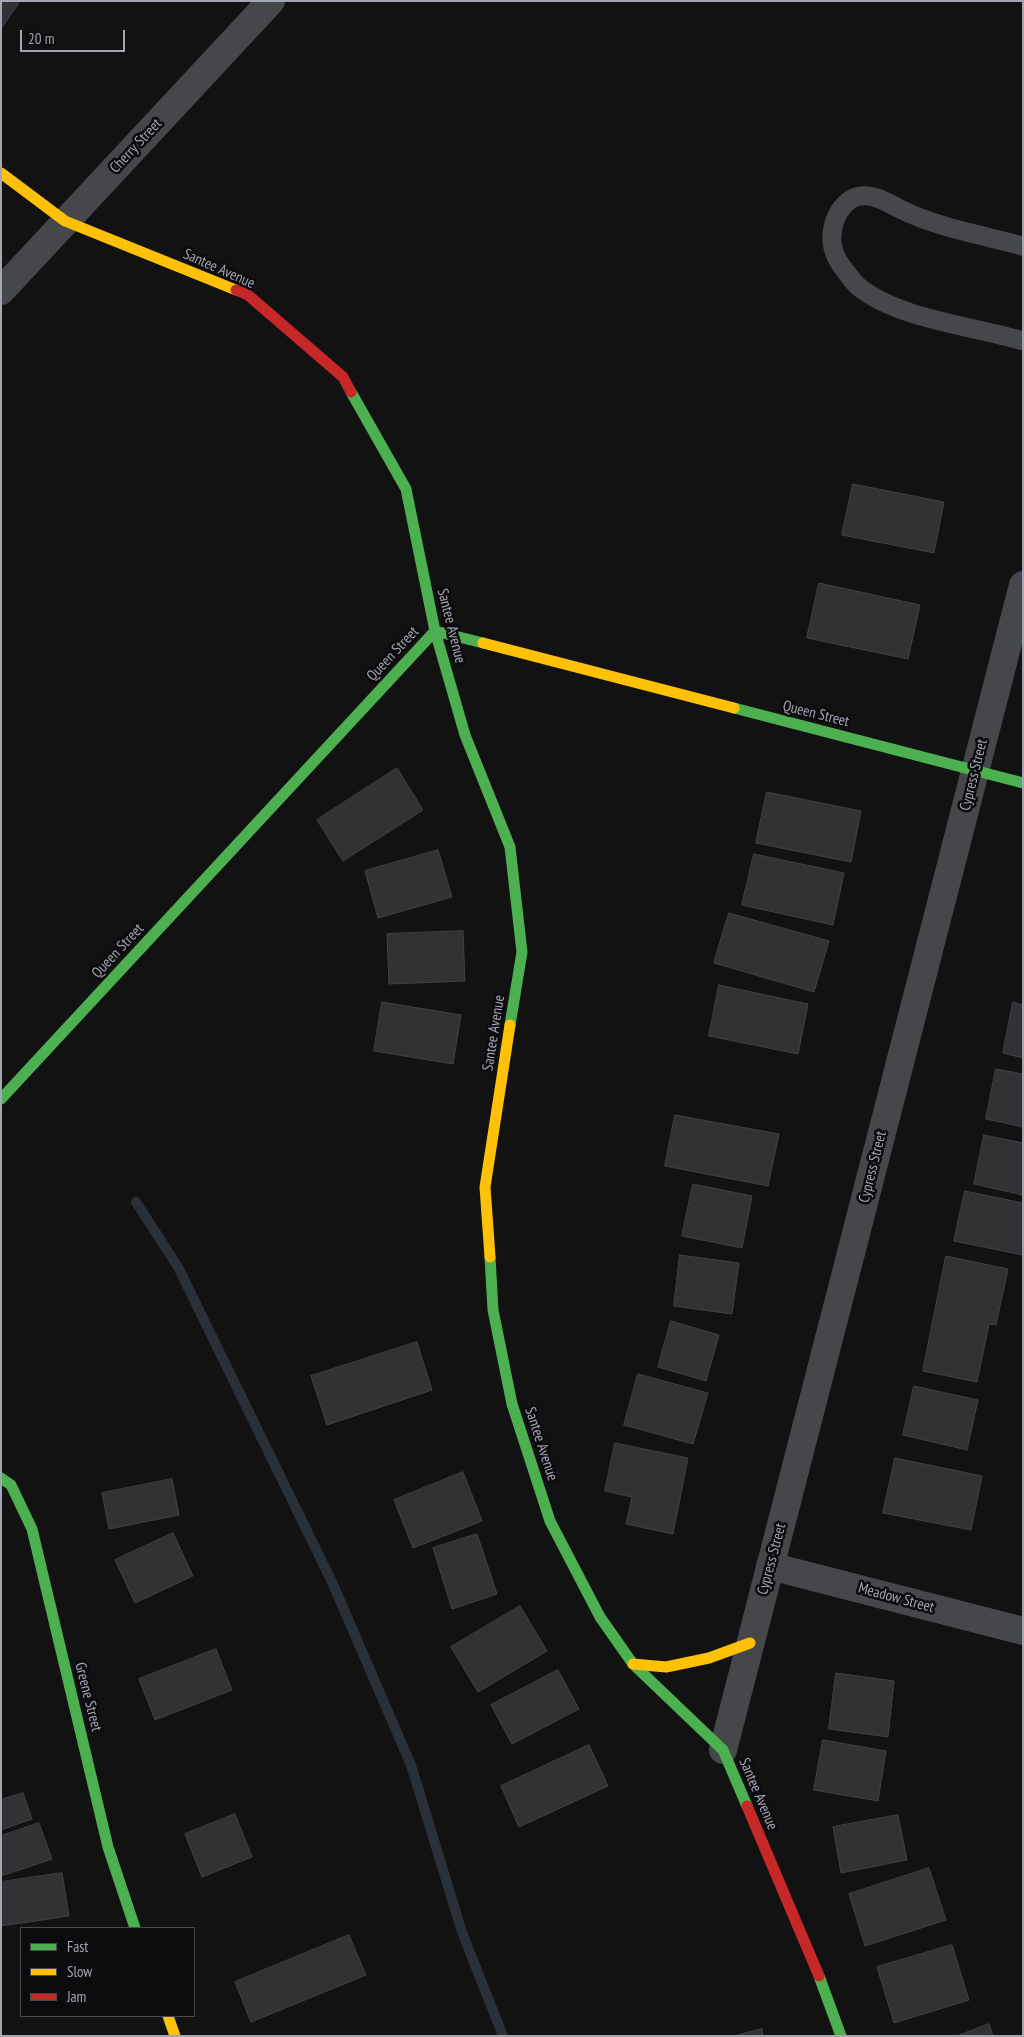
<!DOCTYPE html>
<style>
body{margin:0}
#map{position:relative;width:1024px;height:2037px;overflow:hidden;background:#121212;font-family:"PT Sans Narrow",sans-serif}
canvas{display:block}
.frame{position:absolute;inset:0;border:2px solid #a3a7b3;pointer-events:none}
.legend{position:absolute;left:20px;top:1927px;width:175px;height:90px;box-sizing:border-box;background:#0c0c0e;border:1px solid #484a50;margin:0;padding:6px 9px;list-style:none;font-size:15px;color:#a3a7b3}
.legend li{display:flex;align-items:center;gap:10px;height:25px}
.legend b{width:25px;border:1px solid #484a50}
.scale{position:absolute;left:20px;top:30px;width:105px;height:22px;box-sizing:border-box;border:2px solid #a3a7b3;border-top:0;padding-left:6px;font-size:15px;line-height:18px;white-space:nowrap;color:#a3a7b3;-webkit-text-stroke:4px #0c0c0e;paint-order:stroke}
</style>
<div id="map">
<canvas width="1024" height="2037"></canvas>
<div class="frame"></div>
<ul class="legend">
<li><b style="height:6px;background:#4caf50"></b>Fast</li>
<li><b style="height:6px;background:#ffc107"></b>Slow</li>
<li><b style="height:6px;background:#c62828"></b>Jam</li>
</ul>
<div class="scale">20 m</div>
</div>
<script>
const c = document.querySelector('canvas').getContext('2d');
c.lineJoin = 'round';
function strokePath(path, color, width, dash) { c.strokeStyle = color; c.lineWidth = width; c.lineCap = dash ? 'butt' : 'round'; c.setLineDash(dash || []); c.stroke(path); }
function fillPath(path, color) { c.fillStyle = color; c.fill(path, 'evenodd'); }
function write(font, color, halo, rows, align = 'center') {
  c.font = font + ' "PT Sans Narrow",sans-serif'; c.lineWidth = 5; c.setLineDash([]); c.textBaseline = 'middle'; c.strokeStyle = halo; c.fillStyle = color; for (const [text, x, y, turn = 0] of rows) {
    c.save(); c.translate(x, y); c.rotate((+turn || 0) * Math.PI / 180); c.textAlign = isNaN(turn) ? turn : align; if (halo) c.strokeText(text, 0, 0); c.fillText(text, 0, 0); c.restore();
  }
}
const stream = new Path2D(`
 M 136,1202 L 178,1267 L 332,1582 L 411,1765 L 462,1932 L 503,2036`);
const building = new Path2D(`
 M 1,1 L 17,1 L 19,3 L 1,29 Z
 M 853,484 L 944,502 L 934,553 L 842,535 Z
 M 819,583 L 920,605 L 908,659 L 807,638 Z
 M 397,768 L 423,810 L 343,861 L 317,820 Z
 M 767,792 L 861,811 L 851,862 L 756,843 Z
 M 438,850 L 452,897 L 378,918 L 365,871 Z
 M 754,854 L 844,873 L 833,925 L 742,905 Z
 M 729,913 L 829,941 L 814,992 L 714,963 Z
 M 463,931 L 465,981 L 389,984 L 387,934 Z
 M 719,985 L 808,1004 L 798,1054 L 709,1036 Z
 M 382,1002 L 461,1015 L 453,1064 L 374,1051 Z
 M 1013,1002 L 1023,1005 L 1023,1058 L 1003,1053 Z
 M 996,1069 L 1023,1074 L 1023,1127 L 986,1119 Z
 M 675,1115 L 779,1134 L 768,1186 L 665,1166 Z
 M 984,1135 L 1023,1143 L 1023,1195 L 974,1184 Z
 M 693,1184 L 752,1196 L 742,1248 L 682,1236 Z
 M 965,1191 L 1023,1203 L 1023,1255 L 954,1241 Z
 M 680,1255 L 739,1263 L 732,1314 L 674,1306 Z
 M 946,1256 L 1008,1269 L 996,1325 L 989,1324 L 977,1382 L 923,1371 Z
 M 671,1321 L 719,1335 L 706,1381 L 658,1367 Z
 M 417,1342 L 432,1390 L 327,1425 L 311,1376 Z
 M 638,1374 L 708,1393 L 693,1444 L 624,1425 Z
 M 914,1386 L 978,1400 L 967,1450 L 903,1435 Z
 M 615,1443 L 688,1458 L 673,1534 L 626,1524 L 632,1497 L 605,1491 Z
 M 895,1458 L 982,1476 L 971,1530 L 883,1513 Z
 M 463,1472 L 482,1521 L 413,1548 L 394,1500 Z
 M 172,1479 L 179,1515 L 109,1529 L 102,1493 Z
 M 173,1533 L 193,1576 L 135,1603 L 115,1560 Z
 M 477,1534 L 497,1594 L 452,1609 L 433,1548 Z
 M 520,1606 L 547,1651 L 478,1692 L 451,1647 Z
 M 216,1649 L 232,1690 L 155,1720 L 139,1679 Z
 M 558,1670 L 579,1709 L 512,1744 L 491,1705 Z
 M 836,1673 L 894,1681 L 888,1737 L 829,1729 Z
 M 823,1740 L 886,1751 L 878,1801 L 814,1790 Z
 M 589,1745 L 608,1786 L 519,1827 L 501,1786 Z
 M 23,1793 L 32,1819 L 1,1830 L 1,1800 Z
 M 235,1814 L 252,1857 L 202,1877 L 185,1834 Z
 M 898,1815 L 907,1860 L 841,1873 L 833,1827 Z
 M 39,1823 L 52,1859 L 1,1876 L 1,1836 Z
 M 929,1868 L 946,1920 L 865,1946 L 849,1894 Z
 M 62,1873 L 69,1916 L 1,1926 L 1,1882 Z
 M 349,1935 L 366,1975 L 251,2022 L 235,1982 Z
 M 952,1945 L 969,2000 L 894,2023 L 877,1967 Z
 M 989,2024 L 993,2036 L 957,2036 Z
 M 762,2029 L 763,2036 L 734,2036 Z`);
const lane = new Path2D(`
 M 1023,246 C 982,235 938,228 900,209 C 888,203 874,194 861,196 C 849,197 839,209 835,220 C 828,241 833,256 846,272 C 850,277 854,283 859,287 C 898,319 974,326 1023,341`);
const street = new Path2D(`
 M 1,291 L 271,1
 M 770,1566 L 1023,1631
 M 723,1750 L 1023,585`);
const fast = new Path2D(`
 M 351,392 L 406,489 L 435,631 L 465,735 L 510,847 L 522,952 L 510,1025
 M 734,708 L 1023,783
 M 1,1099 L 435,631 L 483,643
 M 490,1257 L 493,1310 L 512,1404 L 550,1521 L 600,1617 L 633,1664 L 723,1750 L 747,1806
 M 1,1478 L 11,1485 L 32,1529 L 108,1847 L 135,1928
 M 819,1976 L 841,2036`);
const slow = new Path2D(`
 M 1,173 L 65,221 L 236,290
 M 483,643 L 734,708
 M 490,1257 L 485,1187 L 510,1025
 M 633,1664 L 666,1667 L 709,1658 L 750,1643
 M 168,2016 L 175,2036`);
const jam = new Path2D(`
 M 236,290 L 248,295 L 343,377 L 351,392
 M 747,1806 L 819,1976`);
const streetNames = [
 ["Cherry Street",136,146,-47],
 ["Santee Avenue",219,269,24],
 ["Santee Avenue",451,626,76],
 ["Queen Street",393,654,-47],
 ["Queen Street",816,714,14],
 ["Cypress Street",974,775,-76],
 ["Queen Street",118,951,-47],
 ["Santee Avenue",494,1033,-81],
 ["Cypress Street",873,1167,-76],
 ["Santee Avenue",541,1444,72],
 ["Cypress Street",772,1559,-75],
 ["Meadow Street",896,1598,15],
 ["Greene Street",88,1697,76],
 ["Santee Avenue",758,1794,67]
];
strokePath(stream, '#293037', 10);
fillPath(building, '#323235');
strokePath(building, '#424246', 1);
strokePath(lane, '#46474b', 19);
strokePath(street, '#46474b', 28);
strokePath(fast, '#4caf50', 11);
strokePath(slow, '#ffc107', 11);
strokePath(jam, '#c62828', 11);
write('15px', '#a3a7b3', '#0c0c0e', streetNames);
</script>
